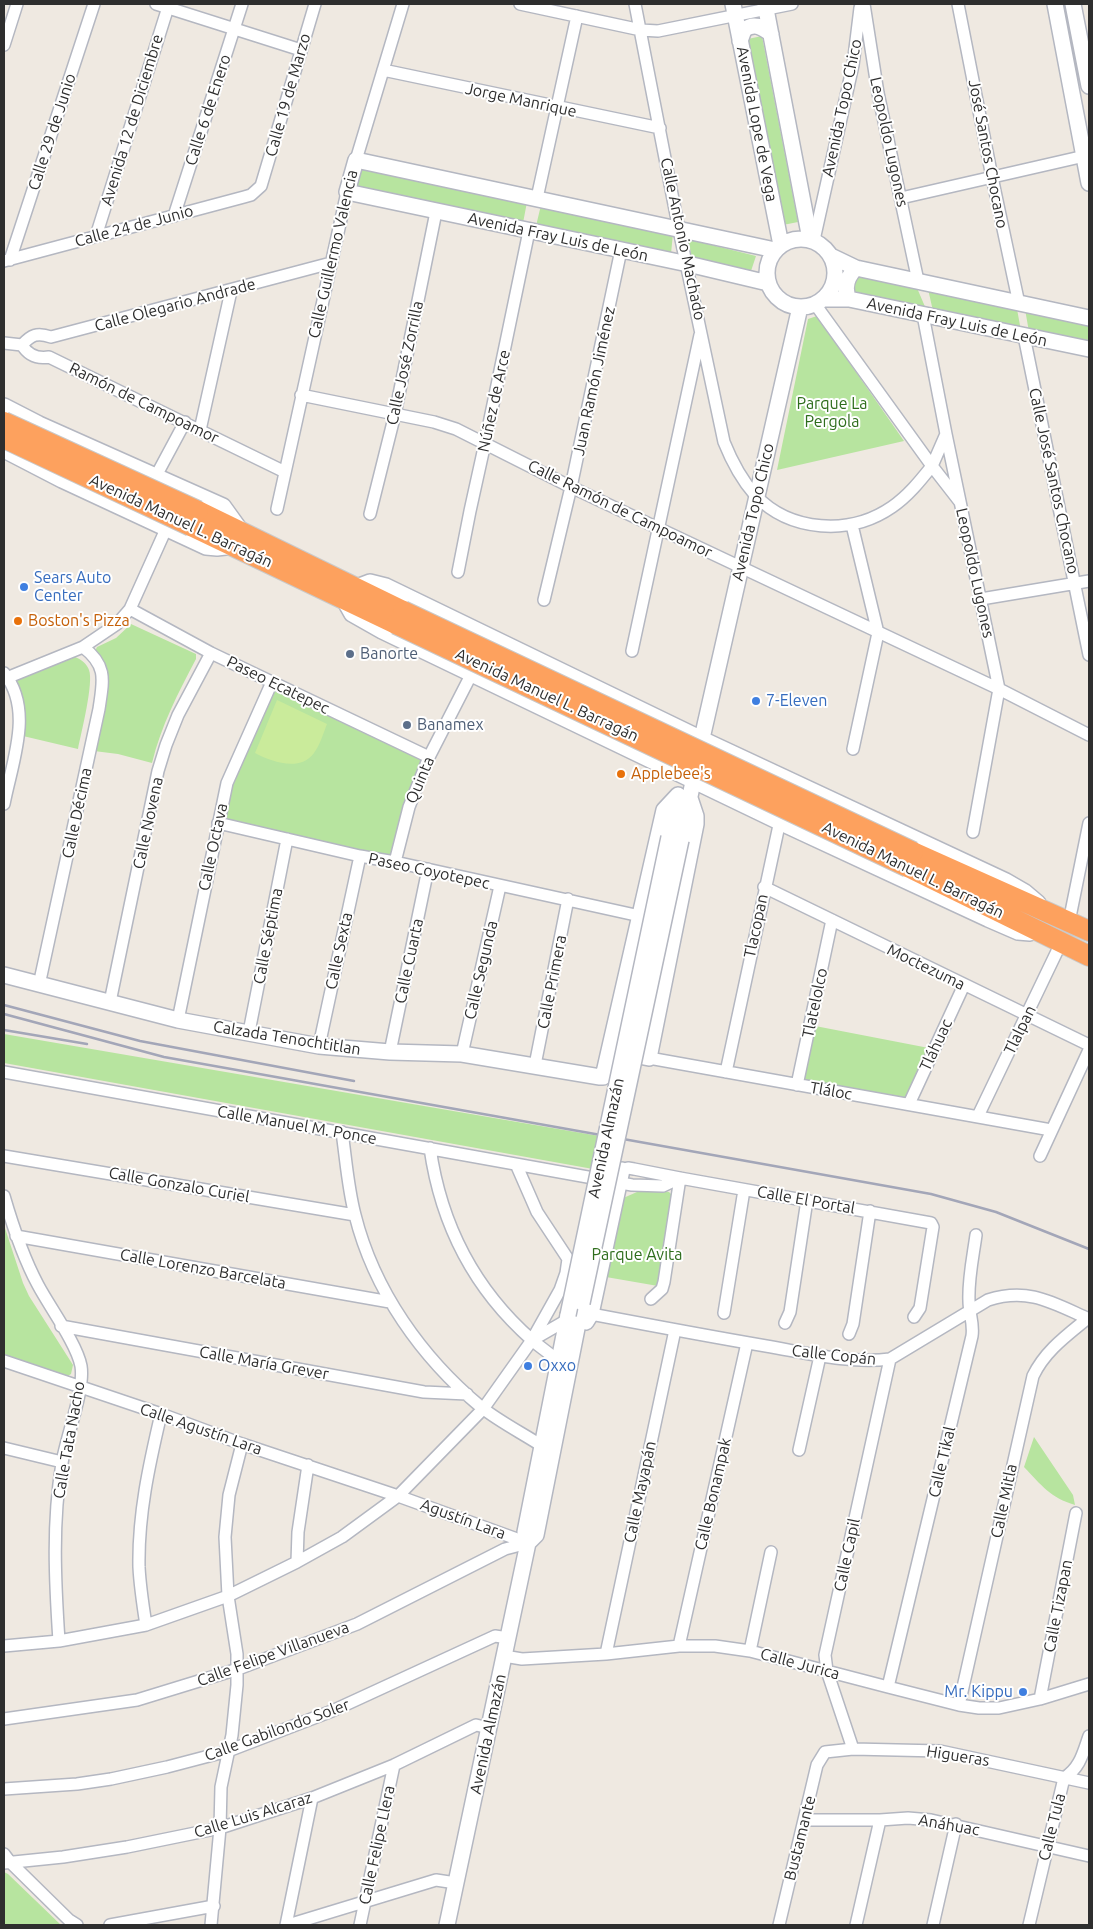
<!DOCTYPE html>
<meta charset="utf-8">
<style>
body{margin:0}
#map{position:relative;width:1093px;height:1929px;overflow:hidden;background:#efe9e1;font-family:Ubuntu,sans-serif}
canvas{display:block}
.frame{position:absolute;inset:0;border:5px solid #2e2e2e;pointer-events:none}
</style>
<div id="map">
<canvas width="1093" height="1929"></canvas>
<div class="frame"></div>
</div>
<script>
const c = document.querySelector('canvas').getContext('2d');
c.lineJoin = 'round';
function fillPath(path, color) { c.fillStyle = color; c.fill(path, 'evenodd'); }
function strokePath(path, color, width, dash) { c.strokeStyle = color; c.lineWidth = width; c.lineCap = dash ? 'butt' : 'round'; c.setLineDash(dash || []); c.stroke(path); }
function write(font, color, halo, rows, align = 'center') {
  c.font = font + ' Ubuntu,sans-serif'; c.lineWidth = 4; c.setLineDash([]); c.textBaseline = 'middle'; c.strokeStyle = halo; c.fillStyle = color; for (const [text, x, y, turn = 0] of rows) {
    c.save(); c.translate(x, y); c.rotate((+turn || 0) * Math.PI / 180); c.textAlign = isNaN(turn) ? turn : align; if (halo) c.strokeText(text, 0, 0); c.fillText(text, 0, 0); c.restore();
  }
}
const green = new Path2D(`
 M 1057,4 L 1063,4 L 1089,139 L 1085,139 Z
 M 762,36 L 798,222 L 783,225 L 743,40 Z
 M 360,165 L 527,202 L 523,223 L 354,187 Z
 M 541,205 L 673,233 L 671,254 L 536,226 Z
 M 688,239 L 756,256 L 751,271 L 692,258 Z
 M 855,273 L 917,288 L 926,309 L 851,295 Z
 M 928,289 L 1017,309 L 1021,331 L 933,311 Z
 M 1025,309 L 1089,325 L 1089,344 L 1029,332 Z
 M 817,316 L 904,441 L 777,470 L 808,319 Z
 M 131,624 L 196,654 L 196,659 C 178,693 161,726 152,763 L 118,754 L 94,751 L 106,687 L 93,655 L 97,647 L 116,638 Z
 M 75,657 C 81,659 87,664 89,670 C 94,683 81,733 78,749 L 23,736 C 28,716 25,698 16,680 Z
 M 272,682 L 429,757 L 395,862 L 218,823 L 222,802 Z
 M 810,1025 L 934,1049 L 909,1104 L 798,1085 Z
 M 4,1034 L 599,1136 L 593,1169 L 4,1063 Z
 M 660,1190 L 669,1192 L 672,1195 L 658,1286 L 606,1277 L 621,1199 L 637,1192 Z
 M 4,1225 L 23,1283 L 29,1296 L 73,1365 L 71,1374 L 68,1376 L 4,1354 Z
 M 1034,1437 L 1073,1495 L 1075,1505 C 1051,1498 1041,1485 1024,1467 Z
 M 4,1872 L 8,1874 L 61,1925 L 4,1925 Z`);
const pitch = new Path2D(`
 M 277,700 L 327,724 C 323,734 320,745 314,753 C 300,772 272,762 255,753 Z`);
const street = new Path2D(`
 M 156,4 L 301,50
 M 520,4 L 641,30 L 658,31 L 792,4
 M 635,4 L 679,230 L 724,442 C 732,462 741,479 755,495 C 790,532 850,536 892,507 C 908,496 920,481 932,466 L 960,502
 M 864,4 L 878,93 L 918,281
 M 958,4 L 992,177 L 1019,304
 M 4,45 L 17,4
 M 383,70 L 660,128
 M 356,160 L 403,4
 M 537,198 L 577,16
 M 901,198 L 1089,155
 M 174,216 L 242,4
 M 96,236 L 169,4
 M 814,240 L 853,65 L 860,8
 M 10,260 L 94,4
 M 4,261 L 244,197 L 251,195 L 261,186 L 315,4
 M 815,304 L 932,466 L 946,434
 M 923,315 L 946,434 L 999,689 L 973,832
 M 1024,336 L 1089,655
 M 4,343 L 22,345 C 28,355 37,359 49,357 L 285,472
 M 22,345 C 31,335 37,332 51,337 L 331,263
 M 301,395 L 434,422 L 456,429 L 571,487 L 999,689 L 1089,735
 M 200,430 L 231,291
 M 156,476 L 185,422
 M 277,509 L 347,192
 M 370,514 L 395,414 L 436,212
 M 852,525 L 878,633 L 853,749
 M 458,572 L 470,511 L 485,443 L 529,231
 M 981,599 L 1089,581
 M 544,600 L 571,487 L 621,250
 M 130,609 L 211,653 L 429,757
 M 632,651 L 700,335
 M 4,673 C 34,710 12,762 4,804
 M 4,679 L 83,647 L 117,624 L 130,609 L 166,529
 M 218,823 L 360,856 L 395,862 L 640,916
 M 395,862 L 409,807 L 429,757 L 471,675
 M 764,887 L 1089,1045
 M 1069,922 L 1089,823
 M 39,985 L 99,709 C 103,681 108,666 83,647
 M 110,1002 L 158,771 L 166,745 L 178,715 L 211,653
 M 178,1020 L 227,783 L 272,682
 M 249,1032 L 287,839
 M 319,1046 L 360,856
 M 390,1052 L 428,869
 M 462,1054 L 500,886
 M 649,1058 L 1051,1130
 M 535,1065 L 568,899
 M 4,1072 L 632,1185 L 663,1186 L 680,1178
 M 726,1072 L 781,816
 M 797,1085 L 832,920
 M 909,1104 L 964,985
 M 978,1116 L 1061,943
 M 342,1132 C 346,1160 348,1189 355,1215 C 374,1291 422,1358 481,1407 C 500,1422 522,1433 542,1446
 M 430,1148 C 441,1225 474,1289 532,1340 C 541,1348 551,1354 559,1362
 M 4,1156 L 355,1215
 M 1040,1156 L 1089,1050
 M 614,1172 L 628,1168 L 634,1169 L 680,1178 L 931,1223 L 933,1227 L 920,1308 L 914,1317
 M 4,1196 C 13,1227 23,1257 38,1285 C 49,1306 77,1344 81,1366 C 85,1390 66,1437 62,1463 C 52,1522 55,1581 59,1641
 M 16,1236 L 390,1302
 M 651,1299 L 662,1289 L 664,1282 L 680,1178
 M 585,1311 L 591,1314 C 649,1325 707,1336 766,1346 C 807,1353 849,1364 890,1359 L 988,1300 C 1029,1287 1053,1303 1089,1319
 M 724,1313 L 744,1190
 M 785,1323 L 790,1312 L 807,1200
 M 61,1326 L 424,1392 L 467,1394
 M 849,1334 L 853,1324 L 870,1211
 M 534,1339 L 567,1320
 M 4,1361 L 161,1414 L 242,1444 L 398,1496 L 528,1543
 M 4,1448 L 62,1462
 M 799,1450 L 820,1356
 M 297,1562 L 298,1532 L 308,1465
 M 146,1625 C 143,1606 140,1587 139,1567 C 138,1515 149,1465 161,1414
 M 4,1646 L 59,1641 L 146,1625 L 228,1596 L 297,1562 L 342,1537 L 398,1496 L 483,1409 L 532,1340 L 560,1290 L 566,1273 L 568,1259 L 537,1212 L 516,1164
 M 679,1646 L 747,1343
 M 750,1651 L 771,1552
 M 606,1654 L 675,1330
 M 504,1656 L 522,1659 L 606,1654 L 679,1646 L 715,1646 L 750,1651 L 888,1687 L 959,1705 L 979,1708 L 999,1708 L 1040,1699 L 1089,1684
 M 888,1687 L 972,1336 C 974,1323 969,1314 969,1301 C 968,1279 973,1257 976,1235
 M 1040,1699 L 1076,1513
 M 959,1705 L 1033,1376 C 1045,1351 1066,1336 1088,1318
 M 4,1719 L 137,1700 L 238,1669 L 357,1624 L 505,1549 L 528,1543
 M 853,1749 L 827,1671 L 825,1655 L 890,1359
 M 4,1789 L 77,1784 L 111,1779 L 167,1767 L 228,1751 L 332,1711 L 495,1636 L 508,1638
 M 805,1820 L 880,1820 L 908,1818 L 931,1820 L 1089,1856
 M 4,1854 L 10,1862 L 69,1920 L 77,1925
 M 4,1863 L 63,1857 L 127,1847 L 220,1828 L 312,1798 L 394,1765 L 476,1725 L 489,1728
 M 110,1925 L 214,1906
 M 211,1925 L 220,1828 L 221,1787 L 232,1735 L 237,1685 L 237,1654 L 228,1596 L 225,1537 L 229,1495 L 242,1444
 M 286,1925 L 312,1798
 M 288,1925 L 436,1880 L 456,1883
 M 360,1925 L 394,1765
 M 779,1925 L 817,1765 L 825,1752 L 853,1749 L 940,1751 L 1089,1783
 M 856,1925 L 880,1820
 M 933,1925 L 956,1824
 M 1029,1925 L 1064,1778 C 1080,1768 1083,1753 1089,1736`);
const secondary = new Path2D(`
 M 733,4 L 781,245
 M 765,4 L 810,239
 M 1055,4 L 1089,183
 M 1073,4 L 1089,86
 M 740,41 L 744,30 C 754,22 762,27 771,34
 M767 273a34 34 0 1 1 68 0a34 34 0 1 1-68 0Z
 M 831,256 L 856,268 L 1089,318
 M 768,283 L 688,264 L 347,192 L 356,160 L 775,250
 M 824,299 L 849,299 L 1089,349
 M 849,299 C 843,287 847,277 856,268
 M 4,406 L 39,424 L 223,506 L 241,531
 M 4,450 L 62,480 L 206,547 L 217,548 L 234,546
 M 357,587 L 370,582 L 386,586 L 702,739 L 1006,881 L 1025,892 L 1038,903
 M 343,598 L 352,614 L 382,631 L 779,822 L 988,919 L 1018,932 L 1030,933
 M 700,747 L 800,307
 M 669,837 L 678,796
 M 681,840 L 695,772
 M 4,975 L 178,1020 L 319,1046 L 390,1052 L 462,1054 L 600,1077 L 603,1077 L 664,810 L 678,795
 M 624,1053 L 649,1058 L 696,824 L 696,816 L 690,798
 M 586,1322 L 591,1314 L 622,1170
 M 528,1543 L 536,1535 L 582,1303
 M 447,1925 L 528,1543 L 525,1532 L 568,1315`);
const highway = new Path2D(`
 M 198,511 L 403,611
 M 191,526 L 396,624
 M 913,852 L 1089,931
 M 908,867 L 1089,956`);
const rail = new Path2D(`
 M 4,1005 L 140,1041 L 354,1081
 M 4,1014 L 164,1057 L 931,1194 L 996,1212 L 1089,1249
 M 4,1030 L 87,1044`);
const secondaryBridge = new Path2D(`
 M 582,1303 L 681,840
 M 568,1315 L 669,837`);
const highwayBridge = new Path2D(`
 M 4,422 L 198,511
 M 4,438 L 191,526
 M 403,611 L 913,852
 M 396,624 L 908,867`);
const markers = [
 [24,587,5,"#3f7fe0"],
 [18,621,5,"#e8710a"],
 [350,654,5,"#5c6f8a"],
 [756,701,5,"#3f7fe0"],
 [407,725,5,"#5c6f8a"],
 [621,774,5,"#e8710a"],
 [528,1366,5,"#3f7fe0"],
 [1023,1692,5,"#3f7fe0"]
];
const streetNames = [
 ["Calle 19 de Marzo",288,95,-74],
 ["Jorge Manrique",521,100,12],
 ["Avenida Topo Chico",842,108,-78],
 ["Calle 6 de Enero",208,110,-72],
 ["Avenida 12 de Diciembre",132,120,-73],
 ["Avenida Lope de Vega",757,124,79],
 ["Calle 29 de Junio",52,132,-72],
 ["Leopoldo Lugones",889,142,78],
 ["José Santos Chocano",988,154,79],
 ["Calle 24 de Junio",134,226,-15],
 ["Avenida Fray Luis de León",558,237,12],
 ["Calle Antonio Machado",683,239,78],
 ["Calle Guillermo Valencia",333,254,-77],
 ["Calle Olegario Andrade",175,305,-15],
 ["Avenida Fray Luis de León",957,322,12],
 ["Calle José Zorrilla",405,363,-78],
 ["Juan Ramón Jiménez",594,381,-78],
 ["Núñez de Arce",494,401,-78],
 ["Ramón de Campoamor",144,403,26],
 ["Calle José Santos Chocano",1054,481,78],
 ["Calle Ramón de Campoamor",620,509,26],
 ["Avenida Topo Chico",753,512,-77],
 ["Avenida Manuel L. Barragán",181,521,25],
 ["Leopoldo Lugones",975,573,78],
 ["Paseo Ecatepec",278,685,26],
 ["Avenida Manuel L. Barragán",547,695,25],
 ["Quinta",420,780,-67],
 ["Calle Décima",77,813,-78],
 ["Calle Novena",148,823,-78],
 ["Calle Octava",213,847,-78],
 ["Avenida Manuel L. Barragán",913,870,26],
 ["Paseo Coyotepec",429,871,12],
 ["Tlacopan",756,926,-78],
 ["Calle Séptima",268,936,-79],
 ["Calle Sexta",339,951,-78],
 ["Calle Cuarta",409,961,-78],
 ["Moctezuma",926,967,26],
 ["Calle Segunda",481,970,-77],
 ["Calle Primera",552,982,-79],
 ["Tlatelolco",815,1003,-78],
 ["Tlalpan",1020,1030,-64],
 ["Calzada Tenochtitlan",287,1038,9],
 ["Tláhuac",936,1045,-65],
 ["Tláloc",831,1091,10],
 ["Calle Manuel M. Ponce",297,1125,10],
 ["Avenida Almazán",606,1138,-78],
 ["Calle Gonzalo Curiel",179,1185,10],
 ["Calle El Portal",806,1200,10],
 ["Calle Lorenzo Barcelata",203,1269,10],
 ["Calle Copán",834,1355,6],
 ["Calle María Grever",264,1363,10],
 ["Calle Agustín Lara",201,1429,19],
 ["Calle Tata Nacho",69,1440,-80],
 ["Calle Tikal",942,1462,-77],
 ["Calle Mayapán",640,1492,-78],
 ["Calle Bonampak",713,1494,-77],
 ["Calle Mitla",1004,1501,-78],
 ["Agustín Lara",463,1519,20],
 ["Calle Capil",847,1555,-78],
 ["Calle Tizapan",1058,1606,-79],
 ["Calle Felipe Villanueva",273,1654,-20],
 ["Calle Jurica",800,1664,15],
 ["Calle Gabilondo Soler",277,1730,-20],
 ["Avenida Almazán",488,1734,-78],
 ["Higueras",958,1756,9],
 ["Calle Luis Alcaraz",253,1815,-17],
 ["Anáhuac",949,1825,10],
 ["Calle Tula",1052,1827,-76],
 ["Bustamante",800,1838,-76],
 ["Calle Felipe Llera",377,1845,-78]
];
const parkNames = [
 ["Parque La",832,404],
 ["Pergola",832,422],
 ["Parque Avita",637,1255]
];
const shopNames = [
 ["Sears Auto",34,578],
 ["Center",34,596],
 ["7-Eleven",766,701],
 ["Oxxo",538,1366],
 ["Mr. Kippu",1013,1692,"right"]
];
const foodNames = [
 ["Boston's Pizza",28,621],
 ["Applebee's",631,774]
];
const serviceNames = [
 ["Banorte",360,654],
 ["Banamex",417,725]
];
fillPath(green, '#b7e49f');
fillPath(pitch, '#caeb9b');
strokePath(street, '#b4b7c1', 14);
strokePath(secondary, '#b4b7c1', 18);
strokePath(highway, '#c9c9c9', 22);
strokePath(street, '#fff', 11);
strokePath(secondary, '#fff', 15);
strokePath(highway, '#fda15e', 20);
strokePath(rail, '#a3a6b8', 2.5);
strokePath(secondaryBridge, '#b4b7c1', 18, []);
strokePath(highwayBridge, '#c9c9c9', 22, []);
strokePath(secondaryBridge, '#fff', 15);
strokePath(highwayBridge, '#fda15e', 20);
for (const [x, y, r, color] of markers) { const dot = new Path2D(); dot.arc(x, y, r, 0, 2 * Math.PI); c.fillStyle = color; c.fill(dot); strokePath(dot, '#fff', 2); }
write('16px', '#2e2e2e', '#fff', streetNames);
write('16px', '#2e6d1c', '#fff', parkNames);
write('16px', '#366cbe', '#fff', shopNames, 'left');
write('16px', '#c56008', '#fff', foodNames, 'left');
write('16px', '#4e5e75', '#fff', serviceNames, 'left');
</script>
